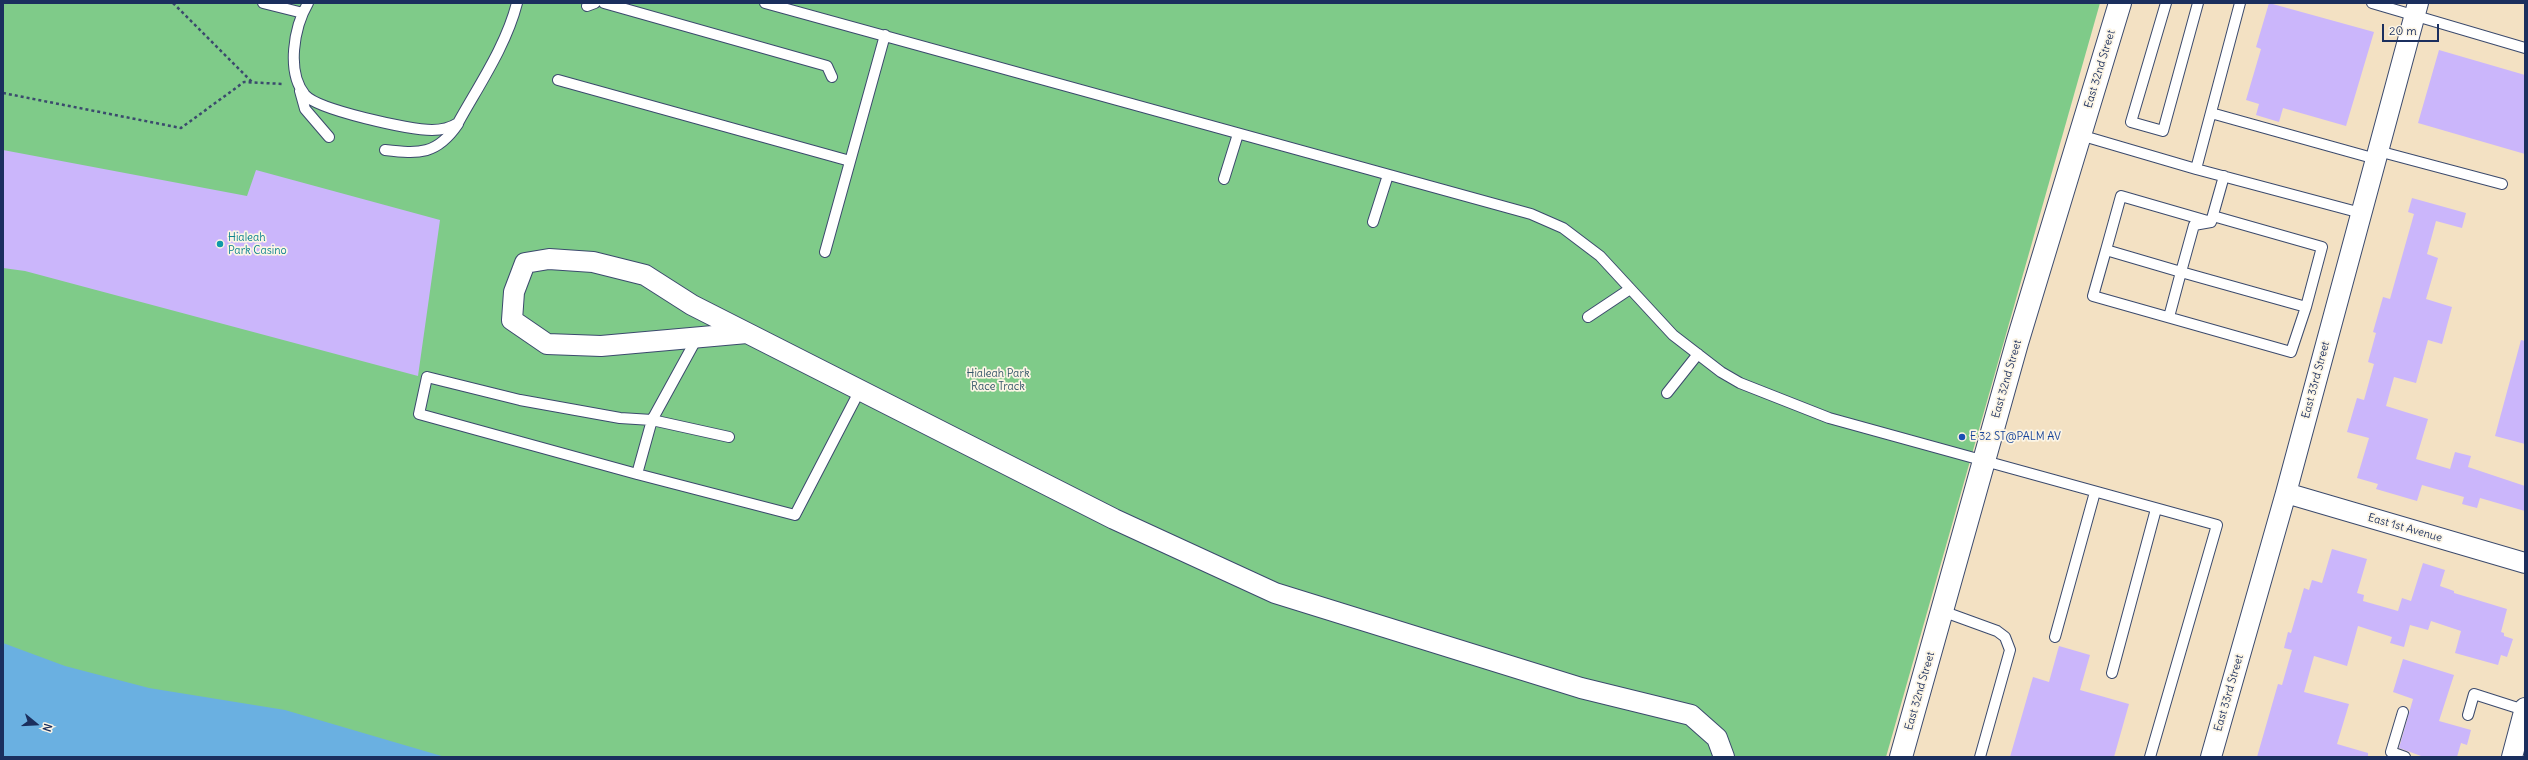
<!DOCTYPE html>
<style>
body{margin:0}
#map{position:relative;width:2528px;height:760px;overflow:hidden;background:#f3e1c3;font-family:Delius,sans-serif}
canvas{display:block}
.frame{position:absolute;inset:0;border:4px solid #1b2f5e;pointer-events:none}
.north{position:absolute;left:16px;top:704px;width:40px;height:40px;-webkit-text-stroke:3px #fcf5e5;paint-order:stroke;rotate:108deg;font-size:11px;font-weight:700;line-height:16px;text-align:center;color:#1b2f5e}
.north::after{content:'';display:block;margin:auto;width:14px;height:18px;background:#1b2f5e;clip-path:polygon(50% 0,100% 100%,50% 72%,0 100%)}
.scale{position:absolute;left:2382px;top:24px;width:57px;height:18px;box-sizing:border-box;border:2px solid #1b2f5e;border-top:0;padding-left:5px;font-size:12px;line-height:14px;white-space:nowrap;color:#1b2f5e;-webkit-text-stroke:3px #fcf5e5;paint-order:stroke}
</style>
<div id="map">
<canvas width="2528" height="760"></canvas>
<div class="frame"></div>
<div class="north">N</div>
<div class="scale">20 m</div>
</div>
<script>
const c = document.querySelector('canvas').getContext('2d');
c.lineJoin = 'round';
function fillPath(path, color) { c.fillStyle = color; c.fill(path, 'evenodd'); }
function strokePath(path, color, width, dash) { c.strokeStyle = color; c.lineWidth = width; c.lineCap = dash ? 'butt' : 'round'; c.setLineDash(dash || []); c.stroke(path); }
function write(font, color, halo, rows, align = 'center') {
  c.font = font + ' Delius,sans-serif'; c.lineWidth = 3.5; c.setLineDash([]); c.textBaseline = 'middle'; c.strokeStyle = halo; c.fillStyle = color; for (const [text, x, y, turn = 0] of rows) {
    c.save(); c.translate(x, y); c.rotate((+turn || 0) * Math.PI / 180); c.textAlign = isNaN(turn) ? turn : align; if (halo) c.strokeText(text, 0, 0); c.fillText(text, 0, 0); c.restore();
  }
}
const green = new Path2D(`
 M 3,3 L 2100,3 L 1886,757 L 3,757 Z`);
const water = new Path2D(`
 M 3,643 L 65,666 L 149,688 L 285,710 L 445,757 L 3,757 Z`);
const building = new Path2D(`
 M 2269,3 L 2374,32 L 2346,126 L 2283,108 L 2279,122 L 2256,115 L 2259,104 L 2246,100 L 2261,49 L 2256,47 Z
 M 2439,50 L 2525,75 L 2525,154 L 2418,123 Z
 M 3,150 L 247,196 L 256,170 L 440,220 L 418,376 L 25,271 L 3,268 Z
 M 2412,198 L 2466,213 L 2462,228 L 2436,221 L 2427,254 L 2438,258 L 2426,299 L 2452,307 L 2442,344 L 2428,340 L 2416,383 L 2394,377 L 2386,406 L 2428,419 L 2416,459 L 2450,469 L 2455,452 L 2471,456 L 2468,467 L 2525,486 L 2525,511 L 2480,498 L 2477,508 L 2462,504 L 2464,497 L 2422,485 L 2417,501 L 2376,489 L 2378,484 L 2357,478 L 2369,438 L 2347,432 L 2357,398 L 2364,400 L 2374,364 L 2368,362 L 2376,333 L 2373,332 L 2383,297 L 2390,299 L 2414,214 L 2408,212 Z
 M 2521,340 L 2525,341 L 2525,444 L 2495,436 Z
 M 2332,549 L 2367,559 L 2357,593 L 2364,595 L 2363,601 L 2398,611 L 2402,598 L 2411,601 L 2423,563 L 2445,570 L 2440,586 L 2454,591 L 2454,593 L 2507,609 L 2501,632 L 2504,633 L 2504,636 L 2513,639 L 2507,657 L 2501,655 L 2498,665 L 2455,653 L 2461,631 L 2431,621 L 2428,630 L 2410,625 L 2404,647 L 2390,643 L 2392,637 L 2358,626 L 2347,666 L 2314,656 L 2304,692 L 2349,704 L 2337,744 L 2368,753 L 2368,757 L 2257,757 L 2278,684 L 2282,685 L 2292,650 L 2284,648 L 2288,632 L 2291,633 L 2304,588 L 2309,590 L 2312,580 L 2322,583 Z
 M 2059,646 L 2090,655 L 2080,690 L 2129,704 L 2114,757 L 2010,757 L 2033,677 L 2049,682 Z
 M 2403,659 L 2454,675 L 2439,721 L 2471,730 L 2467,745 L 2461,743 L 2457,757 L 2424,757 L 2399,748 L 2413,699 L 2393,692 Z`);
const path = new Path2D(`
 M 173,3 L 252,82
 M 3,93 L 181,128 L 244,82 L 284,84`);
const service = new Path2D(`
 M 263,3 L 303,13
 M 308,3 C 294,27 286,72 305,95 C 318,110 410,130 432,130 C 442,130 450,128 458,123 C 479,85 506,46 517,3
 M 604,3 L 827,66 L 832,77
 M 765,3 L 1531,214 L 1563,228 L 1600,256 L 1673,335 L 1721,372 L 1740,383 L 1829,418 L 2217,525 L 2150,757
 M 2166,3 L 2131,122 L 2163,131 L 2198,3
 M 2240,3 L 2196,169 L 2361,213
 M 2372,3 L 2525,48
 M 587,6 L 595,3
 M 558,80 L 850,161
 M 300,91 L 305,109 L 329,137
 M 2211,113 L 2376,159
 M 2080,135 L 2196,169
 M 385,150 C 419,154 437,155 458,124
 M 2378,151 L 2502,184
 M 1224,179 L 1238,134
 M 1373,222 L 1388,175
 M 2211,222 L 2194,225 L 2181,272 L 2306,307 L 2322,247 L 2213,216
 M 2106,250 L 2093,296 L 2291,352 L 2306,307
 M 825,252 L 885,35
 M 1588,317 L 1630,289
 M 2169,317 L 2181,272 L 2106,250 L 2121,196 L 2211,222 L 2224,176
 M 697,338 L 652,420 L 637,474 L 795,515 L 860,390
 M 1667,393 L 1698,354
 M 637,474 L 419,414 L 427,377 L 520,400 L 620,418 L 652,420 L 729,437
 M 1942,611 L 1997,631 L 2005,637 L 2010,650 L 1980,757
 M 2055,637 L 2095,492
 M 2112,673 L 2156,509
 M 2403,712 L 2391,752 L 2405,757
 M 2468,715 L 2474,694 L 2524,710`);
const minor = new Path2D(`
 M 747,333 L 601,346 L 547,344 L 512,320 L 514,292 L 525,263 L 549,259 L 593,262 L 645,275 L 692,305 L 1114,519 L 1275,593 L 1581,688 L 1691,715 L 1717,738 L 1724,757
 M 2286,493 L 2525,563
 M 2211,757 L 2286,493 L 2418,3
 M 2512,757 L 2525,708`);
const tertiary = new Path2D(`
 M 1901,757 L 2017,343 L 2120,3`);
const markers = [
 [220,244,4,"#0f9aa8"],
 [1962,437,4,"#1a4fb4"]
];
const streetNames = [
 ["East 32nd Street",2100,69,-73],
 ["East 32nd Street",2007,379,-74],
 ["East 33rd Street",2316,380,-75],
 ["East 1st Avenue",2405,528,16],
 ["East 32nd Street",1920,691,-74],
 ["East 33rd Street",2229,693,-74]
];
const cultureNames = [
 ["Hialeah",228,238],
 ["Park Casino",228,251]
];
const parkNames = [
 ["Hialeah Park",998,374],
 ["Race Track",998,387]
];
const transitNames = [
 ["E 32 ST@PALM AV",1970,437]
];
fillPath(green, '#7fcb89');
fillPath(water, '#6ab0e1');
fillPath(building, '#cbb6fb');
strokePath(service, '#3b4a6d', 12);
strokePath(minor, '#3b4a6d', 22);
strokePath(tertiary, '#3b4a6d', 24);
strokePath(path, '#3b4a6d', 2.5, [3, 3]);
strokePath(service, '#fff', 10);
strokePath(minor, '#fff', 20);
strokePath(tertiary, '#fff', 22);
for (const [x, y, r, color] of markers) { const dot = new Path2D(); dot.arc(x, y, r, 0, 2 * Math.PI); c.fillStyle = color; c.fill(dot); strokePath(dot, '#fcf5e5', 1.5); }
write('11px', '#1b2f5e', '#fcf5e5', streetNames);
write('11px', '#0d838f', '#fcf5e5', cultureNames, 'left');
write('11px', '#345669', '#fcf5e5', parkNames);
write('11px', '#164399', '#fcf5e5', transitNames, 'left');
</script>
